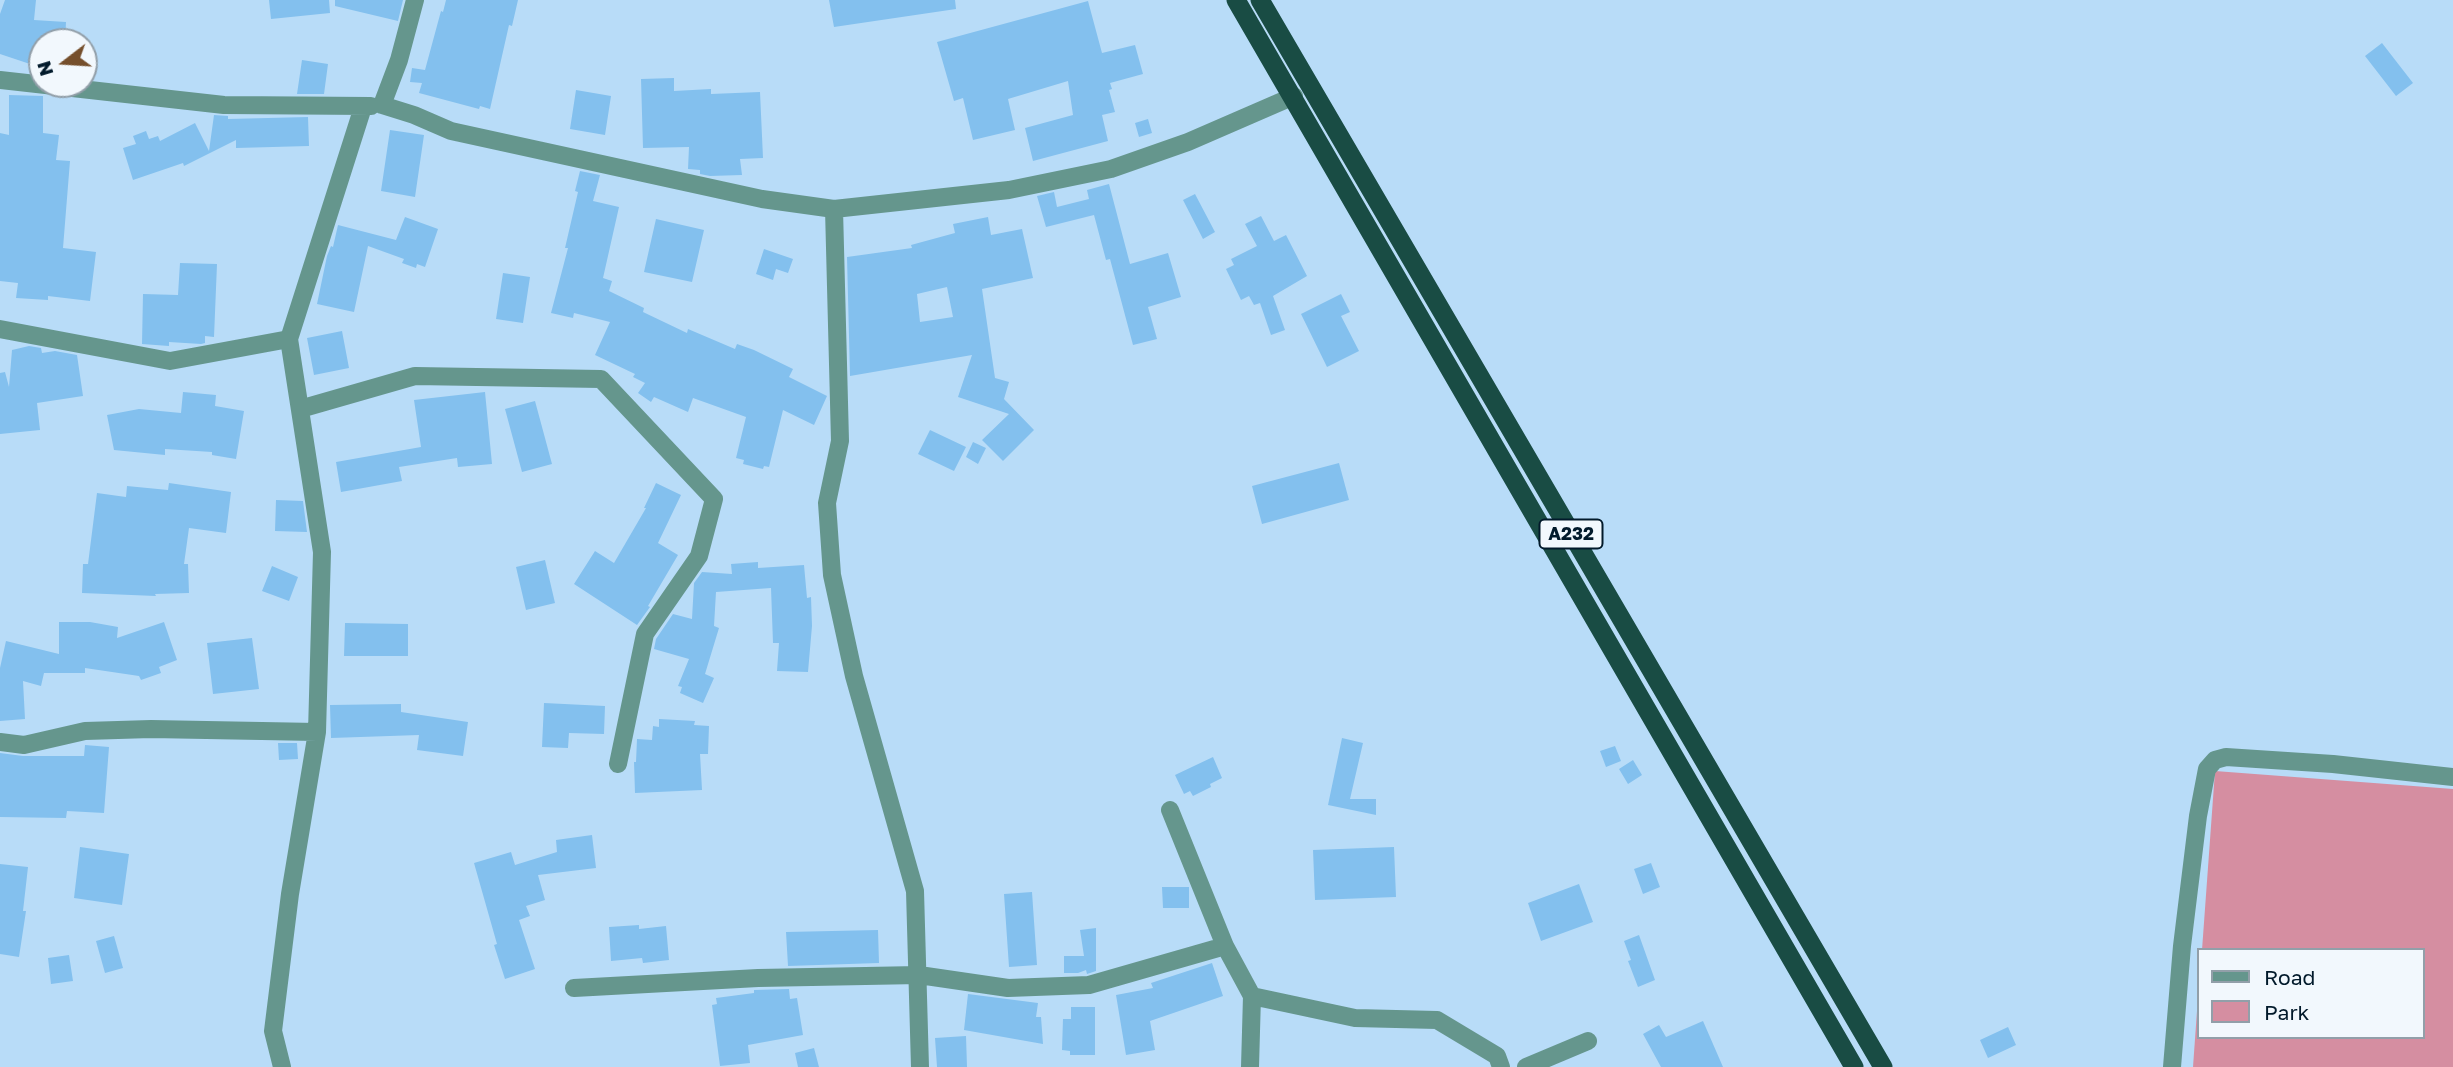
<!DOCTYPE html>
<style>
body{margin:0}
#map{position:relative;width:2453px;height:1067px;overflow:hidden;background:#b8dcf8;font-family:"Golos Text",sans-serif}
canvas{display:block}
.legend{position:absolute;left:2197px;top:948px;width:228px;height:91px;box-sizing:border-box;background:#f2f8fd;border:2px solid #929fa9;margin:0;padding:9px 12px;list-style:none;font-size:21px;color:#021a2b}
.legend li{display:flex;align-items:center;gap:14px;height:35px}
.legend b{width:35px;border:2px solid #929fa9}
.north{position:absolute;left:28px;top:28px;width:70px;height:70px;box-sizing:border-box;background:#f2f8fd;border:2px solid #929fa9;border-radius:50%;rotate:253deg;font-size:19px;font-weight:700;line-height:28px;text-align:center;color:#021a2b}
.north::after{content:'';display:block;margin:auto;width:24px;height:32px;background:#754f2c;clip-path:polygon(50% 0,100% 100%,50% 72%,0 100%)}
</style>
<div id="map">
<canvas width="2453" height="1067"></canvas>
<ul class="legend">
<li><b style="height:9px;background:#65968d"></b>Road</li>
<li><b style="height:19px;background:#d58ea1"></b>Park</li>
</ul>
<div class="north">N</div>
</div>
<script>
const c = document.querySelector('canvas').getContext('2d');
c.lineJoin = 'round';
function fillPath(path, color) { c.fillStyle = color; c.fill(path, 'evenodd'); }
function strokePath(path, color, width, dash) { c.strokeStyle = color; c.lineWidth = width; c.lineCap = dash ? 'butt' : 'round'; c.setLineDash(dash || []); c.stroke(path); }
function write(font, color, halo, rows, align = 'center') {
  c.font = font + ' "Golos Text",sans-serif'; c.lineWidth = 5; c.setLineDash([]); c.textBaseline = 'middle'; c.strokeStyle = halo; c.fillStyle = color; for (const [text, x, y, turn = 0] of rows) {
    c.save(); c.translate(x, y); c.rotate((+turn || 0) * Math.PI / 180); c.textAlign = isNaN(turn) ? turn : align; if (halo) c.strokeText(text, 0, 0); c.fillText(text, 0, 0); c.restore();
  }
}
const green = new Path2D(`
 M 2215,771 L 2453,789 L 2453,1067 L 2193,1067 L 2199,983 L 2199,1037 L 2423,1037 L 2423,950 L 2202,950 Z`);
const building = new Path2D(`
 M 5,0 L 36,0 L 34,20 L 66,22 L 65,42 L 42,42 L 42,64 L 27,63 L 0,54 L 0,14 Z
 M 269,0 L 329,0 L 330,13 L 271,19 Z
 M 335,0 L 403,0 L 398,21 L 335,6 Z
 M 446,0 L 518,0 L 512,26 L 509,25 L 490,109 L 480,106 L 479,109 L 419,93 L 422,83 L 410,82 L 412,68 L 425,70 L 441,11 L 443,12 Z
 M 829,0 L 955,0 L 956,9 L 834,27 Z
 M 1088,1 L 1102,53 L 1135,45 L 1143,74 L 1110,83 L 1112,89 L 1109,90 L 1115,112 L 1102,115 L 1108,141 L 1033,161 L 1025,128 L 1073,115 L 1068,81 L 1008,99 L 1015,130 L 973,140 L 963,98 L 954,101 L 937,42 Z
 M 2382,43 L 2413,83 L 2396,96 L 2365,56 Z
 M 302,60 L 328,64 L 324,94 L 297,94 Z
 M 674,78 L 674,91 L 711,89 L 711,94 L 760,92 L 763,158 L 740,159 L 742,175 L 710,176 L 700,174 L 700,170 L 688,169 L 689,147 L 643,148 L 641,79 Z
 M 576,90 L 611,96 L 605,135 L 570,129 Z
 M 9,95 L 43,96 L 43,133 L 59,135 L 56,160 L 70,161 L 63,248 L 96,252 L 90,301 L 48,296 L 48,300 L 16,298 L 18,283 L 0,281 L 0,133 L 9,135 Z
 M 214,115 L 228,116 L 228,119 L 308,117 L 309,146 L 236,148 L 236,140 L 184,166 L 183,163 L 133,180 L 123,148 L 136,144 L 133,136 L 146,131 L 149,139 L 158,136 L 160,141 L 195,123 L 209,151 Z
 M 1148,119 L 1152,133 L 1139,137 L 1135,123 Z
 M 390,130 L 424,135 L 415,197 L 381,191 Z
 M 580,171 L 600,175 L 593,201 L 619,207 L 603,278 L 612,281 L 609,291 L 644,308 L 643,312 L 687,333 L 688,329 L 735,349 L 737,344 L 754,350 L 793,369 L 789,377 L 827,396 L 814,425 L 783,410 L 769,467 L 764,466 L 763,469 L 743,464 L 744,460 L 736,458 L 746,417 L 693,398 L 688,412 L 654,397 L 651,402 L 638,393 L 645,383 L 633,377 L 635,374 L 595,355 L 610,322 L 574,313 L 573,318 L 551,313 L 568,248 L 565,248 L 578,192 L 575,191 Z
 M 1109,184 L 1130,264 L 1168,253 L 1181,297 L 1148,307 L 1157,339 L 1133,345 L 1110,259 L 1106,260 L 1094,215 L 1046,227 L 1037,196 L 1054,192 L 1057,207 L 1089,199 L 1087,190 Z
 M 1195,194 L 1215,232 L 1203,239 L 1183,200 Z
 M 1261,216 L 1274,241 L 1286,235 L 1307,276 L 1273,296 L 1285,330 L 1271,335 L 1260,303 L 1254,305 L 1249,296 L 1241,300 L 1226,269 L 1234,265 L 1231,259 L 1257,246 L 1245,224 Z
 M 405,217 L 438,229 L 425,267 L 417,264 L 416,268 L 402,263 L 404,259 L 368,246 L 354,312 L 317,304 L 327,256 L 331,246 L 333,247 L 338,225 L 396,240 Z
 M 988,217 L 991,235 L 1022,229 L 1033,278 L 982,289 L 995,378 L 1009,382 L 1004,399 L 1034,430 L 1003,461 L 982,440 L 1009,414 L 958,397 L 972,355 L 850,376 L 847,257 L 912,248 L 911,245 L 955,233 L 953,224 ZM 947,287 L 953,317 L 920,322 L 917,294 Z
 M 656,219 L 704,230 L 692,282 L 644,272 Z
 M 764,249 L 793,259 L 788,273 L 776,269 L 773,280 L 756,274 Z
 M 180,263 L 217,264 L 214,337 L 205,336 L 205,343 L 201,344 L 169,342 L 169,346 L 142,344 L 143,294 L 178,295 Z
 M 503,273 L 530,277 L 523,323 L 496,319 Z
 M 1341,294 L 1350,312 L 1341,316 L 1359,351 L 1327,367 L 1301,314 Z
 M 342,331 L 349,368 L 314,375 L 307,338 Z
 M 29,346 L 41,348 L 42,353 L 55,351 L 77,355 L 83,396 L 37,403 L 40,430 L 0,434 L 0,373 L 5,372 L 9,387 L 12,350 Z
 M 183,392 L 216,395 L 215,406 L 244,411 L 236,459 L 212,455 L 212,452 L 165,449 L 165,455 L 114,450 L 107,415 L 139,409 L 181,413 Z
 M 485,392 L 492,464 L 458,467 L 457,458 L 399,467 L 402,481 L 341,492 L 336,462 L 421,447 L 414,400 Z
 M 535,401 L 552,464 L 522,472 L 505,409 Z
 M 930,430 L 966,447 L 954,471 L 918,454 Z
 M 973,442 L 986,448 L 978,464 L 966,457 Z
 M 1339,463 L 1349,500 L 1262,524 L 1252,486 Z
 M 169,483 L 231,492 L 226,533 L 189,528 L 184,564 L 188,564 L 189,593 L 155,594 L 156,596 L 82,593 L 83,564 L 88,564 L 97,493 L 126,497 L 127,486 L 168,490 Z
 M 656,483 L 681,495 L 658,543 L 678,555 L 648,606 L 650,607 L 637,625 L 574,584 L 595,551 L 614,563 L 646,508 L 644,508 Z
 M 276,500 L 303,501 L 307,532 L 275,531 Z
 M 545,560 L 555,603 L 526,610 L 516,567 Z
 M 758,562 L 758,568 L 804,565 L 807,598 L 811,597 L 812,626 L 808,672 L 777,671 L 779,643 L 773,643 L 771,588 L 716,592 L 714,626 L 719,628 L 705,674 L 714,678 L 703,703 L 680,693 L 682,687 L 678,686 L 689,659 L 654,649 L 656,639 L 673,614 L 692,619 L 694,583 L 702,572 L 732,574 L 731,564 Z
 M 272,566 L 298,577 L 289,601 L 262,591 Z
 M 59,622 L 90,622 L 118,627 L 117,638 L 164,622 L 177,660 L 159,667 L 161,673 L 141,680 L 139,676 L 85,668 L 85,673 L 44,673 L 41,686 L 23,681 L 25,719 L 0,721 L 0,668 L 6,641 L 59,654 Z
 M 345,623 L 408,624 L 408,656 L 344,656 Z
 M 252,638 L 259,689 L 213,694 L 207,643 Z
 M 544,703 L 605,706 L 604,734 L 569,733 L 568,748 L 542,747 Z
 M 401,704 L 401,712 L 468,722 L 463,756 L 417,750 L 419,735 L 331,738 L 330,705 Z
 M 659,719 L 695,721 L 694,725 L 709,726 L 708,754 L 700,754 L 702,790 L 635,793 L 634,762 L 636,762 L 637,739 L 652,740 L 653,726 L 659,727 Z
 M 1342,738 L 1363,743 L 1350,799 L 1376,799 L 1376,815 L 1328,805 Z
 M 278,743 L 297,743 L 298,759 L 279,760 Z
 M 85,745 L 109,747 L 104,813 L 67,811 L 66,818 L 0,817 L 0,753 L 23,756 L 84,756 Z
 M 1615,746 L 1621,761 L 1606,767 L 1600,751 Z
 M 1213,757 L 1222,778 L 1210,784 L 1211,787 L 1193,796 L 1190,791 L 1184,794 L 1175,775 Z
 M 1633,760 L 1642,775 L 1628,784 L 1619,769 Z
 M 592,835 L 596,868 L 538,875 L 545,900 L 526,906 L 530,916 L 519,920 L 535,969 L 505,979 L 494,945 L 497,944 L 474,863 L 511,852 L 515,865 L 557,852 L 556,840 Z
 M 80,847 L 129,854 L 122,905 L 74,898 Z
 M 1394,847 L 1396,897 L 1315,900 L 1313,850 Z
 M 1651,863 L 1660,887 L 1643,894 L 1634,869 Z
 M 0,864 L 28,867 L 23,911 L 26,911 L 19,957 L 0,954 Z
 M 1579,884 L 1593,922 L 1541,941 L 1528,903 Z
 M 1162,887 L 1189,887 L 1189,908 L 1163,908 Z
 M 1032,892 L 1037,965 L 1009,967 L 1004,894 Z
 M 639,925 L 639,929 L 666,926 L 669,960 L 643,963 L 642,958 L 611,961 L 609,927 Z
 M 1096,928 L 1096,971 L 1087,974 L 1086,970 L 1078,973 L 1064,973 L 1064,956 L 1084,956 L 1080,930 Z
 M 878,930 L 879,963 L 788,966 L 786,932 Z
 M 1639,935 L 1655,980 L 1638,987 L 1628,961 L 1631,960 L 1624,941 Z
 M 114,936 L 123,968 L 105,973 L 96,941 Z
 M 69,955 L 73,981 L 51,984 L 48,958 Z
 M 1212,963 L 1223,996 L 1150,1021 L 1155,1050 L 1126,1055 L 1116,995 L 1153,988 L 1151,983 Z
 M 789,989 L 790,999 L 797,998 L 803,1035 L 748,1045 L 750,1063 L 720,1066 L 712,1005 L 717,1004 L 716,998 L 754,993 L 754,990 Z
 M 968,994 L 1038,1003 L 1036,1017 L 1041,1017 L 1043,1044 L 964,1030 Z
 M 1071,1007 L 1095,1007 L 1095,1055 L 1070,1055 L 1070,1051 L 1062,1050 L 1063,1019 L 1071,1019 Z
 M 1703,1021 L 1723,1067 L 1661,1067 L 1643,1034 L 1659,1025 L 1666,1037 Z
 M 2008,1027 L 2016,1045 L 1988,1058 L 1980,1040 Z
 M 966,1036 L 967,1067 L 937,1067 L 935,1038 Z
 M 814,1048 L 819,1067 L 798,1067 L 795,1053 Z`);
const minor = new Path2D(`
 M 415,0 L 399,60 L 382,105 L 414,115 L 451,131 L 762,199 L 834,209 L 1009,190 L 1111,169 L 1188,142 L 1294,96
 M 0,80 L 224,105 L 371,106
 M 834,209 L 840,441 L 827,503 L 832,575 L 854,676 L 915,891 L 920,1067
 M 0,329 L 170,361 L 289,339
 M 300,409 L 415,376 L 601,379 L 714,499 L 699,556 L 645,634 L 618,764
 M 0,742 L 24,745 L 85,731 L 151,729 L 317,732
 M 1170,810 L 1225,946 L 1252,996 L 1250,1067
 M 574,988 L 758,978 L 919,975 L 1008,988 L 1089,985 L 1225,946
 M 1252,996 L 1355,1018 L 1437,1020 L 1497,1056 L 1501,1067
 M 282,1067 L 273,1031 L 290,894 L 317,732 L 322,552 L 289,339 L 363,107
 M 1526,1067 L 1588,1041
 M 2172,1067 L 2182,946 L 2198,816 L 2207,769 L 2215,760 L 2226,757 L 2333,764 L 2453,777`);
const trunk = new Path2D(`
 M 1236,0 L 1854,1067
 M 1260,0 L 1883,1067`);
const shields = [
 [1571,534,63]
];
const shieldNames = [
 ["A232",1571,534]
];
fillPath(green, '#d58ea1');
fillPath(building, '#83c0ee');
strokePath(minor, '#65968d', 18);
strokePath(trunk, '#194c44', 19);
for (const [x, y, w] of shields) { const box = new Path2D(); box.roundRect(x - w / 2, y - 14.5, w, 29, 5); c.fillStyle = '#f2f8fd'; c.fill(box); strokePath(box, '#021a2b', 2); }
write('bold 18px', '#021a2b', null, shieldNames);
</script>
